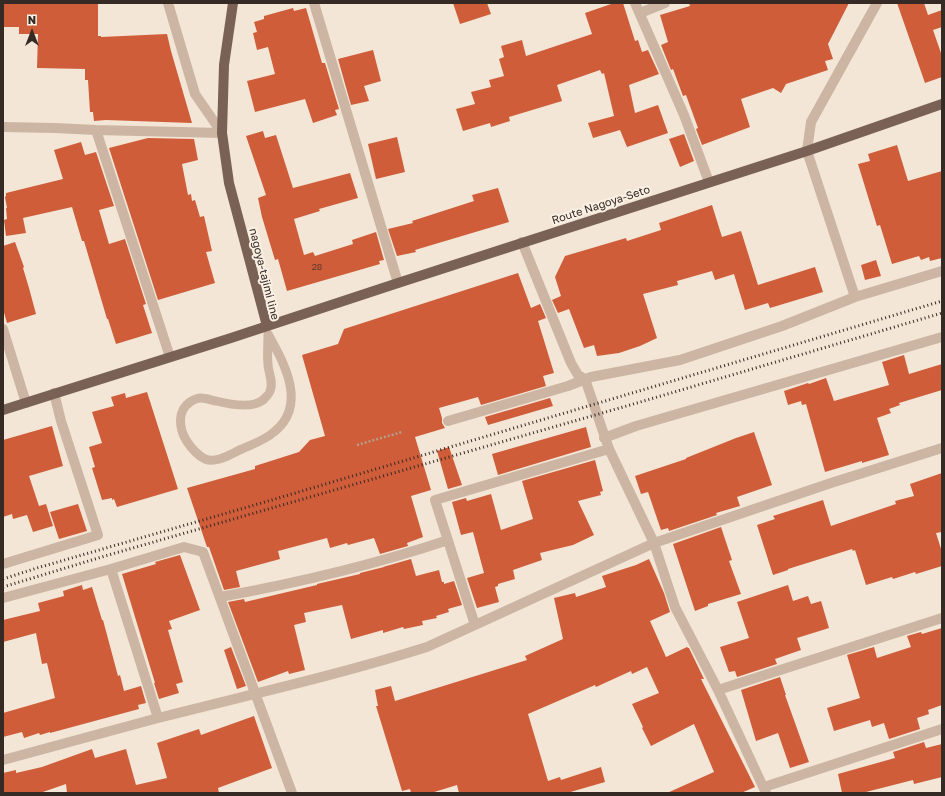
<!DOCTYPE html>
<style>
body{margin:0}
#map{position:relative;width:945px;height:796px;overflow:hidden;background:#f3e6d7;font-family:"Golos Text",sans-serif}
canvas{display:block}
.frame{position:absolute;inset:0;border:4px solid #362a25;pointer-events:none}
.north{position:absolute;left:12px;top:12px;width:40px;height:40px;-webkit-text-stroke:3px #faf0e4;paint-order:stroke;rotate:0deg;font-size:11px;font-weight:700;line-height:16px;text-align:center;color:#362a25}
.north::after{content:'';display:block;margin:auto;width:14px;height:18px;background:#362a25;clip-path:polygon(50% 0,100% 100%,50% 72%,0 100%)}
</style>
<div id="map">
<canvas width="945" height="796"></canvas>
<div class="frame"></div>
<div class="north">N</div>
</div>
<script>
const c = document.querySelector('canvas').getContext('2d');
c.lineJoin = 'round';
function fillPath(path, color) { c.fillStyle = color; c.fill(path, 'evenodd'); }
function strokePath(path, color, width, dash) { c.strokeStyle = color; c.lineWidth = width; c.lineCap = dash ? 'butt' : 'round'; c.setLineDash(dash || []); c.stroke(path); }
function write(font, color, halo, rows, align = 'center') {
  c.font = font + ' "Golos Text",sans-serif'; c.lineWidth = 4; c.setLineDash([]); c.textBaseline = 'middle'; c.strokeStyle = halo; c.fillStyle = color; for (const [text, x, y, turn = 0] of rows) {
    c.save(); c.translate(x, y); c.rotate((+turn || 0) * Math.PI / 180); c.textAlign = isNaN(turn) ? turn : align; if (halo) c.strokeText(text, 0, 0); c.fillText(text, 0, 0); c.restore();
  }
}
const building = new Path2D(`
 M 3,3 L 98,3 L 98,36 L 101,36 L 101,37 L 167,34 L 171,51 L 192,123 L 106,120 L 94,121 L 93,112 L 90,112 L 88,80 L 85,80 L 85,69 L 37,68 L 38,34 L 19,34 L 19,27 L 3,27 Z
 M 453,3 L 487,3 L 491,14 L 460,24 Z
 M 614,3 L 623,3 L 635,41 L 638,40 L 642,52 L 648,50 L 659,74 L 629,85 L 635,113 L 658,105 L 668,133 L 627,147 L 620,130 L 593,138 L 588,123 L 614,116 L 604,73 L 602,74 L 600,70 L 557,85 L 562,101 L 509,117 L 510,121 L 491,127 L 490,123 L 463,131 L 456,109 L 475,104 L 471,92 L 491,87 L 489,80 L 504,76 L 499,59 L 504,57 L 501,46 L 522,40 L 526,56 L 592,34 L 585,13 Z
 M 689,3 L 849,3 L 828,44 L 833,59 L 825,61 L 828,70 L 786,84 L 781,93 L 773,88 L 741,99 L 750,127 L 702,145 L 696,129 L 698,128 L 686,95 L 683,96 L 673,69 L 671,70 L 661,45 L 668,42 L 660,15 L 690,6 Z
 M 897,3 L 924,3 L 928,15 L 942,10 L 942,27 L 933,30 L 942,56 L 942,77 L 925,83 Z
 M 293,8 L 294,11 L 306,8 L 322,63 L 325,63 L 339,109 L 335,110 L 337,115 L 313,123 L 305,99 L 255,112 L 247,81 L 275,74 L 268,47 L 257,50 L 253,33 L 257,32 L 254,22 L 264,19 L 264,16 Z
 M 373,50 L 381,81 L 364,86 L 369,101 L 351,105 L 338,59 Z
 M 263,131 L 265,138 L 276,135 L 293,188 L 350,173 L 358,198 L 319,209 L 320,211 L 294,219 L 304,255 L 313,252 L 315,256 L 353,244 L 352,240 L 376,232 L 384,260 L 379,261 L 380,264 L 287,291 L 278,259 L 275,260 L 262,217 L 258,198 L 266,195 L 246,136 Z
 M 684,134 L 694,161 L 680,167 L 669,139 Z
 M 397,137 L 405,172 L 376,179 L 368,144 Z
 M 148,138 L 194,139 L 198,160 L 182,164 L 188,195 L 191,194 L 192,201 L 195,200 L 200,217 L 204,216 L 212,251 L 206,252 L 215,283 L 158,300 L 109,148 Z
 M 81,142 L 85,155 L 96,152 L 114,206 L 99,210 L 109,244 L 125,239 L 146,304 L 143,305 L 152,333 L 116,344 L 108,319 L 107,319 L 84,241 L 82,241 L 72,207 L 23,218 L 26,233 L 6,236 L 4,220 L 7,219 L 6,208 L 7,208 L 5,197 L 6,196 L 6,193 L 63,179 L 54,150 Z
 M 897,145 L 908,181 L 942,171 L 942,258 L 930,261 L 929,257 L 921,260 L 919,256 L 892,264 L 880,225 L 877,226 L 858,164 L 870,161 L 868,154 Z
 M 498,188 L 509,222 L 415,250 L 416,252 L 397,256 L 388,229 L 413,223 L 412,221 L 474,201 L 472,195 Z
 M 712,205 L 722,237 L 741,231 L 758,285 L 815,267 L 823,292 L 770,308 L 768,303 L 745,310 L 734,274 L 715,280 L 712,271 L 677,281 L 678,285 L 643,294 L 657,338 L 640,346 L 619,353 L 597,356 L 594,345 L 584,348 L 569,309 L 558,313 L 552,300 L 561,296 L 555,277 L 565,256 L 626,238 L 627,241 L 661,230 L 659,223 Z
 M 15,242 L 24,267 L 23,268 L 29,288 L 36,314 L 7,323 L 3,309 L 3,246 Z
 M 876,260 L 881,276 L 865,280 L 861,265 Z
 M 518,273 L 531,308 L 540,304 L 546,318 L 538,321 L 554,373 L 543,376 L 546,386 L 481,405 L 478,397 L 439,408 L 442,418 L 442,423 L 445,428 L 415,437 L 431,490 L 411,496 L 423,537 L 407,543 L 408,546 L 380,554 L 374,538 L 348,545 L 347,543 L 330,548 L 327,538 L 278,551 L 280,559 L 236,571 L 240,587 L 224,590 L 209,547 L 207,547 L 187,488 L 255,469 L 255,466 L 299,452 L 310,440 L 325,436 L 302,355 L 338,344 L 344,329 Z
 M 904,355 L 909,374 L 942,364 L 942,390 L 899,403 L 900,405 L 889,409 L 891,413 L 877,418 L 889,455 L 862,463 L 862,461 L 825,472 L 806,404 L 802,405 L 801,401 L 788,405 L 784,391 L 808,383 L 809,384 L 826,378 L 834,401 L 889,385 L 882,362 Z
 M 147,392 L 178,489 L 117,507 L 114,499 L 112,500 L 112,498 L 102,500 L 92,468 L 95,467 L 89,447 L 102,443 L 92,412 L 114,406 L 111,397 L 125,393 L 126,398 Z
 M 550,398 L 553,406 L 488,425 L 485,417 Z
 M 52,426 L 63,466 L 29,476 L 39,506 L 46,504 L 53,526 L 33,532 L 27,515 L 13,519 L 12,514 L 3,517 L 3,440 Z
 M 586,427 L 591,447 L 498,475 L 492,454 Z
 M 754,432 L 772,485 L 737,497 L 740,506 L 716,513 L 717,515 L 669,531 L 668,528 L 661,530 L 648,492 L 641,494 L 635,476 L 686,459 L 686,458 L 736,438 Z
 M 449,447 L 462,485 L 448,489 L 437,451 Z
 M 595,460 L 603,491 L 600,492 L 601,495 L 578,501 L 594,535 L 573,545 L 540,553 L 542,560 L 513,570 L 515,579 L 498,584 L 498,586 L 495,587 L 499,602 L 477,608 L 467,578 L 484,573 L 473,532 L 461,535 L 452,502 L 466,498 L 467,501 L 491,494 L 501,530 L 533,519 L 522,481 Z
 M 942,473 L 942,532 L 936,533 L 942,552 L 942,566 L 916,574 L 915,572 L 893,579 L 892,577 L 866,585 L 855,550 L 853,551 L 852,549 L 788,569 L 788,570 L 773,575 L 757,525 L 775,519 L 773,516 L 823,500 L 831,526 L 896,504 L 895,501 L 914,496 L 910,484 Z
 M 78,504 L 87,531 L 59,539 L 50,512 Z
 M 721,527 L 732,560 L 729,561 L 741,594 L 708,604 L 708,606 L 695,611 L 692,602 L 673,544 Z
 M 180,555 L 200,610 L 169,621 L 172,629 L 168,630 L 183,682 L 176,684 L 179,693 L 159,699 L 154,683 L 155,683 L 122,574 L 156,564 L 155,562 Z
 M 411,559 L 416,576 L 439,570 L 442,582 L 444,582 L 444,584 L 454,581 L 462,605 L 448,609 L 449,612 L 436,616 L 437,618 L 422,621 L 423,625 L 404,629 L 403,627 L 383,633 L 383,630 L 351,639 L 342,605 L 304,613 L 306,622 L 294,625 L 305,670 L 289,674 L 288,671 L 258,682 L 228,602 L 244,599 L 245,602 L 317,585 L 317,584 L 360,574 L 360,573 L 384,567 L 383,567 Z
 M 649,559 L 664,593 L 670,612 L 650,621 L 666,657 L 687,647 L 688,648 L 689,648 L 704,679 L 701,679 L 755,787 L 741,793 L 667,793 L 714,772 L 694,724 L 651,746 L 642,728 L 643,727 L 632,704 L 659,693 L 647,667 L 632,674 L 631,671 L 596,687 L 595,685 L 528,714 L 548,781 L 560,777 L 561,780 L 601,767 L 605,782 L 567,793 L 459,793 L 457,785 L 431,793 L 411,793 L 410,789 L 402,791 L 376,706 L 378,706 L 375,690 L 391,686 L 395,701 L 527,660 L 525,656 L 563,639 L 554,598 L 575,593 L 576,597 L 606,587 L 602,576 L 636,565 Z
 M 82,585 L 83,590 L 92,587 L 102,620 L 103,620 L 118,676 L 120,675 L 124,691 L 141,686 L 146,703 L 138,705 L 139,709 L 50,733 L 50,732 L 40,735 L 39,733 L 24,738 L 22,732 L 3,737 L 3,713 L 55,698 L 47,663 L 42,664 L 36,633 L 3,642 L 3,620 L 40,611 L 38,603 L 64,596 L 63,591 Z
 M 788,585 L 793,601 L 808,596 L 811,604 L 821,601 L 829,628 L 797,638 L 801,650 L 775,659 L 777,664 L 737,677 L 735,671 L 729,672 L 720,647 L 749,638 L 737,602 Z
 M 942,628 L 942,705 L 928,710 L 929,714 L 917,718 L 920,729 L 889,739 L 884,723 L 872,727 L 870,720 L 834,731 L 827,708 L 860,698 L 847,655 L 874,647 L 877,658 L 911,647 L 907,636 L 921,632 L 922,634 Z
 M 231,647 L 246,686 L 237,689 L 224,650 Z
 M 780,677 L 786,695 L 785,695 L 809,762 L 790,768 L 778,733 L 756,741 L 741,690 Z
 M 254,716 L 272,768 L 218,788 L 219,793 L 67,793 L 66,784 L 40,793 L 3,793 L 3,773 L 16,770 L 16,773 L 42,767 L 92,749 L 95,758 L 126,749 L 136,785 L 167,778 L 157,743 L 199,729 L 201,735 Z
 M 924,742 L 926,748 L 942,744 L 942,777 L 914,784 L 913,780 L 862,793 L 842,793 L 838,774 L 895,758 L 893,752 Z`);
const path = new Path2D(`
 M 357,445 L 402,432`);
const service = new Path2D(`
 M 268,334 C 284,363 308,405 274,432 C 265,440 253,444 242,449 C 232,453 217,464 205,459 C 197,455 191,448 186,440 C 179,428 177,411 190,402 C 193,400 197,398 201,398 C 206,398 211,400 216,401 C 228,404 252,409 263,400 C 265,398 270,393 270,391 C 274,382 268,372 268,364 C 267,354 268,344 268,334 Z`);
const minor = new Path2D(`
 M 314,3 L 398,283
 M 635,3 L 684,115 L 709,182
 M 640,13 L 665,3
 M 3,127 L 55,128 L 96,130 L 222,133 L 195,94 L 168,3
 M 96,130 L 170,357
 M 522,242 L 571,363 L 578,375 L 585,379 L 609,449 L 654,543 L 675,607 L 718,690 L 766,793
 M 855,297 L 807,151 L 811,122 L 877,3
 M 3,329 L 26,403
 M 448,421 L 568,386 L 591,377 L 680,360 L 782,326 L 855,297 L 942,271
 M 604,438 L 636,426 L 942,337
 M 3,564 L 98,535 L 61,421 L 54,393
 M 111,569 L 158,718
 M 220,597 C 297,583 374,565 448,540
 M 3,598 L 111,569 L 184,547 L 203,552 L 292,793
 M 475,625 L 435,500 L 609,449
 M 718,690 L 942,618
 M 3,760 C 55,746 106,732 158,718 C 248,695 338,675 427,647 L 654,543 L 831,483 L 942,448
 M 764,787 L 942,729`);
const primary = new Path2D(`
 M 233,3 L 224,65 L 222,133 L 229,183 L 267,326
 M 3,410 L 231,338 L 398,283 L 807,151 L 942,104`);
const rail = new Path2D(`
 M 3,579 L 37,568 L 265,502 L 942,301
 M 3,587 L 105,556 L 637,403 L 942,313`);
const numberNames = [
 ["28",317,267]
];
const streetNames = [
 ["Route Nagoya-Seto",601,205,-18],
 ["nagoya-tajimi line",264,274,76]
];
fillPath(building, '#cf5d39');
strokePath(path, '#b79f8d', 2.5, [2, 2]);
strokePath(service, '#ccb5a3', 9);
strokePath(minor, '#ccb5a3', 10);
strokePath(primary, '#796155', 10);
strokePath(rail, '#362a25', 3, [1, 3]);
write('9px', '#5c372a', null, numberNames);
write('11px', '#362a25', '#faf0e4', streetNames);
</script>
